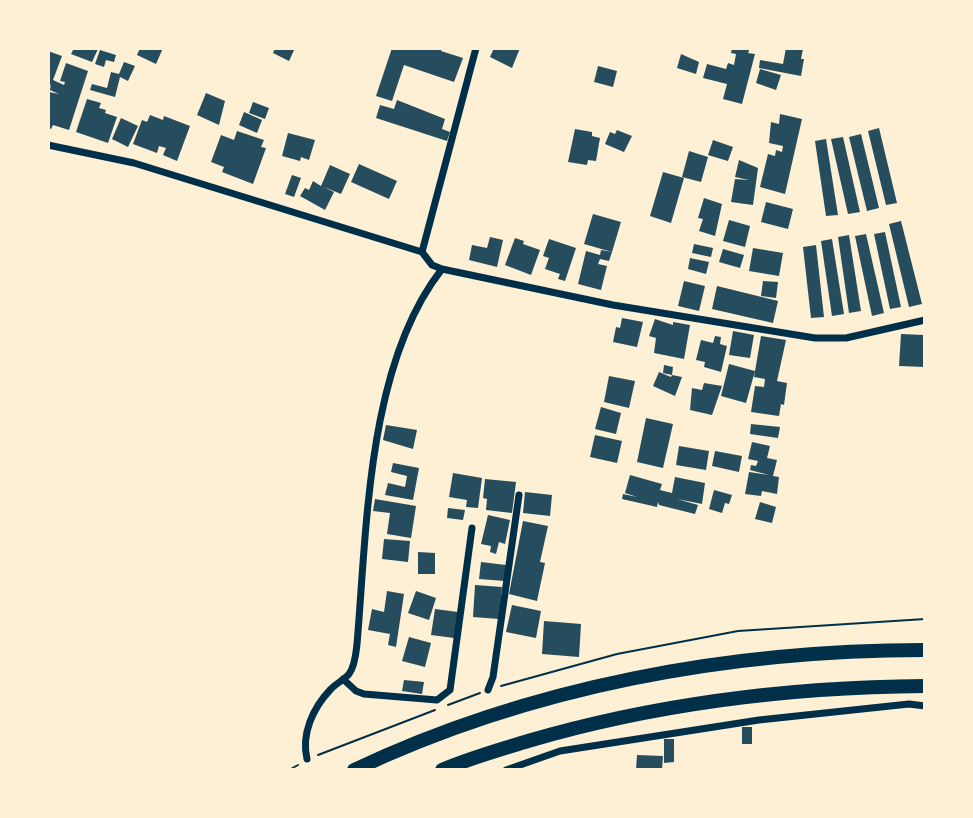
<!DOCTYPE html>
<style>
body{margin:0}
#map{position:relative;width:973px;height:818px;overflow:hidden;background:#fdf0d5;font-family:"Times New Roman",serif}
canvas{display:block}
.frame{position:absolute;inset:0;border:50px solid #fdf0d5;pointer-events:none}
</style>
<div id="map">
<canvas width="973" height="818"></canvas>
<div class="frame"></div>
</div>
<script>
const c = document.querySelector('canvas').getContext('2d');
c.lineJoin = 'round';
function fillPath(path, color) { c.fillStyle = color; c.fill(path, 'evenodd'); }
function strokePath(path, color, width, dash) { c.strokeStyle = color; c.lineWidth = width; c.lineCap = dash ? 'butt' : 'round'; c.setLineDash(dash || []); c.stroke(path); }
const building = new Path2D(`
 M 74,48 L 95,48 L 98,49 L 92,62 L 71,54 Z
 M 140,48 L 163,48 L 156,64 L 137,55 Z
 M 275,48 L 295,48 L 289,61 L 273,53 Z
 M 392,48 L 442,48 L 441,51 L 463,58 L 454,82 L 404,65 L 392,101 L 376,96 Z
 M 494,48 L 520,48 L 512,68 L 490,57 Z
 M 732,48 L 750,48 L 748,53 L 755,54 L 742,104 L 723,99 L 727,84 L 703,78 L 707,64 L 726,69 L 728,63 L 734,65 L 736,54 L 731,53 Z
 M 786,48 L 803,49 L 801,59 L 804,59 L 801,76 L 759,68 L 760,60 L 783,64 Z
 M 100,50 L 116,55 L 114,62 L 106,60 L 104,67 L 95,64 Z
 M 48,51 L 62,56 L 53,80 L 64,85 L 65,82 L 60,81 L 66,63 L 88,71 L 69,130 L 53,125 L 51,129 L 48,128 L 49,92 L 59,94 L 50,90 L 51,84 L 48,91 Z
 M 681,54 L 699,62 L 696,74 L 677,68 Z
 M 124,62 L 135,66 L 128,81 L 120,77 L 115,97 L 90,90 L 92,84 L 107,88 L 111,72 L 119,74 Z
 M 598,66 L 617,71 L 613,87 L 594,82 Z
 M 760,69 L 781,75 L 776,90 L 756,83 Z
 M 206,93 L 225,101 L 219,125 L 197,115 Z
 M 87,99 L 101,103 L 99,108 L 106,110 L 105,113 L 117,117 L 108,143 L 76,132 Z
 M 397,100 L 445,119 L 442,129 L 450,132 L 447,141 L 376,118 L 380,105 L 394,109 Z
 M 253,102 L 269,108 L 265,119 L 249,113 Z
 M 244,112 L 262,120 L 257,133 L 239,125 Z
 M 780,114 L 802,119 L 785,194 L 760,187 L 768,154 L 775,156 L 776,150 L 782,152 L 783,146 L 769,143 L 771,122 L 779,124 Z
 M 150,115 L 163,120 L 164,116 L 190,126 L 177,161 L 163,155 L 166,148 L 159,146 L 157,153 L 133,144 L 142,120 L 147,122 Z
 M 121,118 L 138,126 L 128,147 L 112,139 Z
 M 879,128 L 897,203 L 886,205 L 868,131 Z
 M 575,129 L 592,132 L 592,136 L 600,138 L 596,161 L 588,160 L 587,165 L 568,162 Z
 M 617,130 L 632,136 L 624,152 L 605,144 L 610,132 L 615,134 Z
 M 237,131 L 264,140 L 261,147 L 266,148 L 253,184 L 222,172 L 224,167 L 211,162 L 221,135 L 234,140 Z
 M 288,133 L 315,140 L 309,160 L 301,157 L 300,161 L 282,156 Z
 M 861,134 L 879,208 L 867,211 L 849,137 Z
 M 843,137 L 860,212 L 848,214 L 831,139 Z
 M 826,139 L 838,215 L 826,216 L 815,141 Z
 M 713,140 L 733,147 L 728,161 L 708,155 Z
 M 689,151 L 708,157 L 701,182 L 682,177 Z
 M 739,160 L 758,168 L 753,205 L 731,202 L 735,179 L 749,180 L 735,177 Z
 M 359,164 L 397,181 L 389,199 L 351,182 Z
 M 330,165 L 350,174 L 341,194 L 324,187 L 334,192 L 325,210 L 300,196 L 305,188 L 309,190 L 313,181 L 321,186 Z
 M 663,172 L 684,178 L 671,223 L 650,216 Z
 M 292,175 L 301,178 L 294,197 L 285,194 Z
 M 704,198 L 722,204 L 715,236 L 699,231 L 703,219 L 698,218 Z
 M 766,202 L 793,209 L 788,229 L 761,222 Z
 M 593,214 L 621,222 L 612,252 L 584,244 Z
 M 729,220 L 750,226 L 745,247 L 723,241 Z
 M 901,221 L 922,304 L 909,307 L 889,224 Z
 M 885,232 L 901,307 L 890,309 L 874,234 Z
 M 866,234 L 884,313 L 872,316 L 855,236 Z
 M 849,235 L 861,311 L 849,313 L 838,237 Z
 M 490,237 L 503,240 L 497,267 L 469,260 L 472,245 L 487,248 Z
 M 515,238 L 524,241 L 523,244 L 540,250 L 531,275 L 505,265 Z
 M 549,239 L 576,248 L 565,281 L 558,279 L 560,274 L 545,269 L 549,258 L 543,256 Z
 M 832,239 L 844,314 L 832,316 L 821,241 Z
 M 694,244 L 713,248 L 711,257 L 692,253 Z
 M 816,245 L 824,317 L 811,318 L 803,247 Z
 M 753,248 L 783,253 L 779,276 L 749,271 Z
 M 723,249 L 744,255 L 740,268 L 719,262 Z
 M 601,250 L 612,252 L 609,261 L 600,259 L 598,264 L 607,266 L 601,290 L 578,284 L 586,251 L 600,255 Z
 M 690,258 L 709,262 L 706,274 L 688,269 Z
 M 684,281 L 705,286 L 699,311 L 678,306 Z
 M 763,281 L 778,282 L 776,298 L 761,296 Z
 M 717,286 L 778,301 L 773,323 L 712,309 Z
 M 622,318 L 643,322 L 637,347 L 613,342 L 616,327 L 620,328 Z
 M 655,319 L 673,325 L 673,322 L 690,325 L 684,359 L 654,353 L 656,338 L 649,336 Z
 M 733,331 L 754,335 L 750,358 L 729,355 Z
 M 901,334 L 925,335 L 925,367 L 899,366 Z
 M 715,336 L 721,337 L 720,344 L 727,346 L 721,372 L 704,367 L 705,362 L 696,360 L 701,340 L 713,343 Z
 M 761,336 L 786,340 L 777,381 L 787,383 L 784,405 L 781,404 L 779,416 L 751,412 L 755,386 L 764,387 L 765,379 L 754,377 Z
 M 729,364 L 755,371 L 746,403 L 721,396 Z
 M 664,365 L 673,367 L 672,375 L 682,377 L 675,396 L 653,386 L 659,372 L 671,377 L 672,375 L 663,373 Z
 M 609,376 L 635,381 L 629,408 L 604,402 Z
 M 704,383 L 722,386 L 712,415 L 690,410 L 692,388 L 702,390 Z
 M 601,407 L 621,413 L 616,434 L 595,429 Z
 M 646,418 L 673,424 L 663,468 L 637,462 Z
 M 751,424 L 780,427 L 778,438 L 750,434 Z
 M 386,425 L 417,430 L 413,449 L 383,440 Z
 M 595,435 L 622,441 L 617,463 L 590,457 Z
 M 752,442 L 770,446 L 767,458 L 777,460 L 773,476 L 779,477 L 777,494 L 762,491 L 761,496 L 745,494 L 749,472 L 769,475 L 750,470 L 751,465 L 756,466 L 758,461 L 748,459 Z
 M 679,446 L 709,451 L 706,470 L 676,465 Z
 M 715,451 L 742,456 L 739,472 L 712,466 Z
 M 393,463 L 419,468 L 413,500 L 385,495 L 388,483 L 405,487 L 407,476 L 391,472 Z
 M 453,473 L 482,478 L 478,508 L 466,507 L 467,500 L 449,497 Z
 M 630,475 L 662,484 L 660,490 L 672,493 L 675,477 L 705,483 L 702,504 L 677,499 L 698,505 L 695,514 L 659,505 L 658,502 L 657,507 L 622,499 L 623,494 L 637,497 L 625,493 Z
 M 485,479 L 516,482 L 512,513 L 486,510 L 487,499 L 483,498 Z
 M 714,490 L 732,495 L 729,504 L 725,503 L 722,513 L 709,509 Z
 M 525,492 L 552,495 L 550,516 L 523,513 Z
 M 375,499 L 416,506 L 411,538 L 387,534 L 390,513 L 373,511 Z
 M 760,502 L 776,507 L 772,523 L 755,519 Z
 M 448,508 L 465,510 L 463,520 L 447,518 Z
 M 488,515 L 510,520 L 505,544 L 499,542 L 496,554 L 490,552 L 491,546 L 481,544 Z
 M 523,521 L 548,526 L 540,562 L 545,563 L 537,601 L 509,594 Z
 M 384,539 L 410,541 L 408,562 L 382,559 Z
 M 418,552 L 435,553 L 435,574 L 418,574 Z
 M 481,562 L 506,565 L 505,581 L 479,579 Z
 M 475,585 L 502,587 L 499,619 L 473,617 Z
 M 387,591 L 404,594 L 396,647 L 388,645 L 390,634 L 368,630 L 372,609 L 384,612 Z
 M 416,591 L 436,598 L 429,620 L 408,613 Z
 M 512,605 L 541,611 L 536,638 L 506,632 Z
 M 435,609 L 458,612 L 454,638 L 431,635 Z
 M 544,621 L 581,624 L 579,657 L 542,654 Z
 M 409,637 L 431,643 L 425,667 L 402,661 Z
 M 404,680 L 424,682 L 422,694 L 402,691 Z
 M 742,727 L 752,727 L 752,744 L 742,744 Z
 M 664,739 L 674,739 L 674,762 L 664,763 Z
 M 637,755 L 663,756 L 662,770 L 636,770 Z`);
const path = new Path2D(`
 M 501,686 L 617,654 L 738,631 L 925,619
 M 448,705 L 480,693
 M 318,755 L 435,710
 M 289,770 L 298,765`);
const minor = new Path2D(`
 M 48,145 L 134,163 L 422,252
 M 442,269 L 432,265 L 422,252 L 476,48
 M 343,679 L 356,691 L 364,694 L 437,700 L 450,690 L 472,528
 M 488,690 L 493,677 L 519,495
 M 307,759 C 301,734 313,708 330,690 C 335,684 344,680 349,674 C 355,666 356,653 357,644 C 367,528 367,364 442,269 L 613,305 L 815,338 L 846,338 L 925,320
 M 506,770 L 560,751 L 759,720 L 909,704 L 925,706`);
const motorway = new Path2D(`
 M 354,770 C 531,686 730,650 925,650
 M 442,770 C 470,758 499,750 528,741 C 658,703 790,687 925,686`);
fillPath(building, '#264d5e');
strokePath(path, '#003049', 2);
strokePath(minor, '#003049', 7);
strokePath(motorway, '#003049', 14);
</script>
